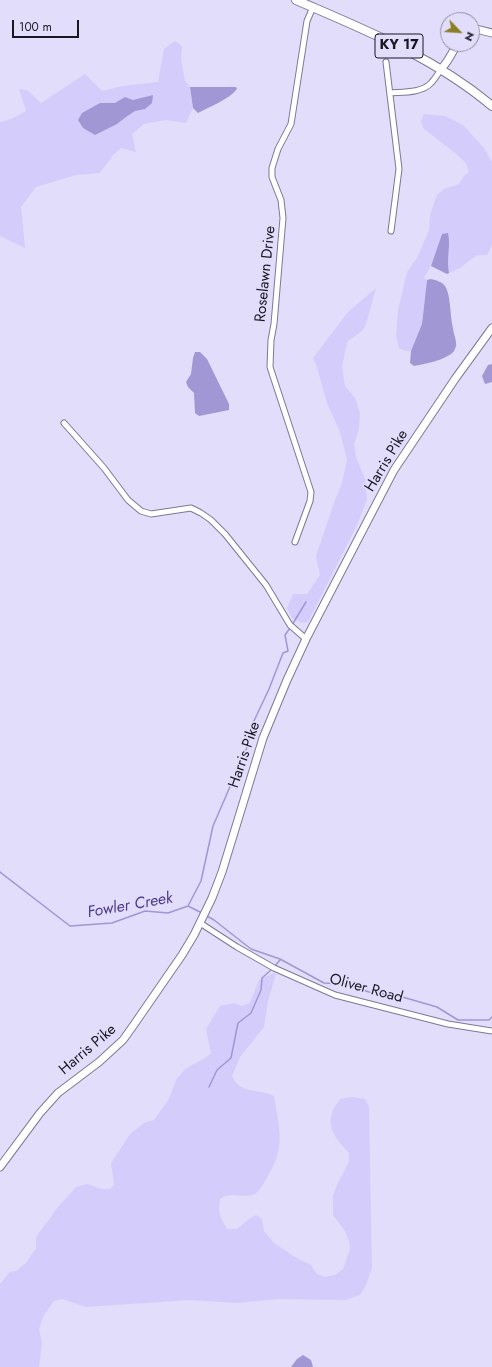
<!DOCTYPE html>
<style>
body{margin:0}
#map{position:relative;width:492px;height:1367px;overflow:hidden;background:#e1ddfb;font-family:Jost,sans-serif}
canvas{display:block}
.north{position:absolute;left:440px;top:12px;width:40px;height:40px;box-sizing:border-box;background:#e1ddfb;border:1px solid #918ea4;border-radius:50%;rotate:115deg;font-size:11px;font-weight:700;line-height:16px;text-align:center;color:#191722}
.north::after{content:'';display:block;margin:auto;width:14px;height:18px;background:#8c7e24;clip-path:polygon(50% 0,100% 100%,50% 72%,0 100%)}
.scale{position:absolute;left:12px;top:20px;width:67px;height:18px;box-sizing:border-box;border:2px solid #191722;border-top:0;padding-left:5px;font-size:12px;line-height:14px;white-space:nowrap;color:#191722;-webkit-text-stroke:3px #e1ddfb;paint-order:stroke}
</style>
<div id="map">
<canvas width="492" height="1367"></canvas>
<div class="north">N</div>
<div class="scale">100 m</div>
</div>
<script>
const c = document.querySelector('canvas').getContext('2d');
c.lineJoin = 'round';
function fillPath(path, color) { c.fillStyle = color; c.fill(path, 'evenodd'); }
function strokePath(path, color, width, dash) { c.strokeStyle = color; c.lineWidth = width; c.lineCap = dash ? 'butt' : 'round'; c.setLineDash(dash || []); c.stroke(path); }
function write(font, color, halo, rows, align = 'center') {
  c.font = font + ' Jost,sans-serif'; c.lineWidth = 3; c.setLineDash([]); c.textBaseline = 'middle'; c.strokeStyle = halo; c.fillStyle = color; for (const [text, x, y, turn = 0] of rows) {
    c.save(); c.translate(x, y); c.rotate((+turn || 0) * Math.PI / 180); c.textAlign = isNaN(turn) ? turn : align; if (halo) c.strokeText(text, 0, 0); c.fillText(text, 0, 0); c.restore();
  }
}
const green = new Path2D(`
 M 175,41 L 182,46 L 181,59 L 185,81 L 190,87 L 193,108 L 186,123 L 166,120 L 144,124 L 132,134 L 136,152 L 121,148 L 113,155 L 100,173 L 76,175 L 36,187 L 21,207 L 25,248 L 0,236 L 0,122 L 11,119 L 26,111 L 19,89 L 27,90 L 41,103 L 85,74 L 102,91 L 123,86 L 158,82 L 164,49 Z
 M 424,114 L 445,116 L 463,125 L 484,148 L 492,162 L 492,245 L 487,255 L 477,255 L 460,268 L 449,273 L 447,265 L 449,251 L 442,234 L 431,266 L 424,278 L 427,280 L 422,324 L 411,351 L 406,351 L 399,348 L 396,336 L 398,310 L 407,272 L 417,258 L 429,230 L 430,215 L 437,195 L 444,189 L 459,184 L 464,176 L 469,172 L 466,163 L 455,153 L 423,128 L 421,121 Z
 M 376,288 L 366,324 L 362,331 L 348,341 L 345,352 L 342,367 L 345,386 L 355,398 L 360,413 L 359,429 L 354,444 L 356,457 L 365,479 L 367,499 L 357,525 L 308,622 L 302,623 L 292,618 L 287,608 L 293,594 L 307,594 L 320,575 L 316,556 L 335,500 L 342,483 L 347,460 L 340,432 L 327,403 L 317,367 L 313,358 L 348,312 Z
 M 274,973 L 276,974 L 268,1001 L 264,1027 L 240,1057 L 232,1076 C 240,1095 259,1088 274,1096 C 280,1134 286,1147 265,1181 C 262,1186 258,1193 253,1195 C 241,1198 231,1191 220,1199 C 218,1212 220,1217 227,1229 L 237,1229 L 249,1219 L 256,1215 L 262,1219 L 264,1231 L 274,1243 L 295,1257 L 311,1265 L 317,1274 L 325,1277 L 335,1275 L 343,1269 L 350,1249 L 349,1241 L 345,1231 L 333,1215 L 333,1195 L 338,1183 L 349,1162 L 349,1153 C 331,1134 323,1122 340,1099 L 352,1097 L 365,1099 L 369,1107 L 372,1268 L 366,1285 L 360,1295 L 345,1300 L 278,1299 L 237,1303 L 190,1300 L 86,1307 L 62,1299 L 54,1301 L 44,1315 L 39,1329 L 42,1343 L 39,1367 L 0,1367 L 0,1284 L 10,1272 L 16,1271 L 26,1263 L 36,1248 L 36,1237 L 58,1207 L 76,1187 L 87,1184 L 102,1189 L 110,1189 L 114,1185 L 111,1163 L 130,1134 L 144,1123 L 154,1120 L 169,1099 L 176,1080 L 185,1069 L 205,1058 L 211,1054 L 206,1029 L 220,1006 L 234,1003 L 242,1006 L 250,1003 L 259,980 Z`);
const water = new Path2D(`
 M 190,87 L 236,87 L 237,89 C 228,100 211,106 198,113 L 193,108 Z
 M 153,95 L 152,103 L 145,109 L 135,111 L 126,117 L 117,124 L 95,135 L 83,128 L 78,120 L 82,113 L 100,103 L 115,103 L 125,97 L 133,100 Z
 M 448,233 C 451,246 446,260 449,273 L 447,274 L 431,266 L 442,234 Z
 M 431,279 C 436,280 442,282 445,286 C 451,295 450,317 453,328 C 453,333 456,338 456,343 C 457,346 455,348 454,351 C 447,360 424,364 414,366 L 410,363 L 411,351 L 422,324 L 427,280 Z
 M 195,352 L 200,352 L 207,359 L 229,404 L 229,410 L 199,416 L 195,413 L 194,393 L 188,387 L 186,382 L 191,374 L 193,358 Z
 M 492,364 L 492,382 L 485,384 L 482,376 L 488,365 Z
 M 303,1355 L 311,1360 L 313,1367 L 291,1367 L 297,1359 Z`);
const stream = new Path2D(`
 M 292,625 L 306,602
 M 0,872 L 70,926 L 112,923 L 145,911 L 168,913 L 188,906 L 202,913
 M 188,906 L 201,881 L 213,826 L 248,745 L 253,723 L 269,689 L 283,653 L 288,651 L 285,635 L 290,628
 M 205,915 L 214,920 L 251,949 L 280,959 L 324,983 L 345,984 L 369,992 L 399,996 L 437,1007 L 458,1020 L 489,1020 L 492,1017
 M 275,966 L 280,960
 M 209,1087 L 217,1070 L 231,1058 L 238,1023 L 251,1013 L 261,990 L 262,978 L 272,969`);
const street = new Path2D(`
 M 386,62 L 399,169 L 391,231
 M 390,93 C 403,92 422,93 431,83 C 435,79 438,74 441,69
 M 64,423 L 104,468 L 128,500 L 141,511 L 151,514 L 191,508 L 201,513 L 211,520 L 225,534 L 266,585 L 290,625 L 306,639
 M 295,542 L 310,501 L 311,492 L 270,367 L 271,340 L 274,324 L 283,218 L 281,200 L 272,177 L 272,168 L 278,149 L 291,124 L 307,21 L 313,7
 M 200,923 L 237,947 L 274,968 L 335,995 L 448,1024 L 492,1031`);
const secondary = new Path2D(`
 M 472,28 L 492,33
 M 441,69 C 448,62 452,53 457,44
 M 0,1167 L 40,1113 L 58,1093 L 99,1062 L 123,1040 L 133,1026 L 182,955 L 194,935 L 212,898 L 222,872 L 263,738 L 287,680 L 306,639 L 394,470 L 455,379 L 492,328`);
const primary = new Path2D(`
 M 296,0 C 365,30 434,57 492,106`);
const shields = [
 [399,46,48]
];
const shieldNames = [
 ["KY 17",399,46]
];
const streetNames = [
 ["Roselawn Drive",266,274,-84],
 ["Harris Pike",387,461,-59],
 ["Harris Pike",245,755,-71],
 ["Oliver Road",366,989,15],
 ["Harris Pike",88,1050,-40]
];
const waterNames = [
 ["Fowler Creek",130,906,-10]
];
fillPath(green, '#d4cdfb');
fillPath(water, '#a197d5');
strokePath(stream, '#a197d5', 1.5);
strokePath(street, '#7d7994', 7);
strokePath(secondary, '#7d7994', 9);
strokePath(primary, '#7d7994', 10);
strokePath(street, '#fff', 5);
strokePath(secondary, '#fff', 7);
strokePath(primary, '#fff', 8);
for (const [x, y, w] of shields) { const box = new Path2D(); box.roundRect(x - w / 2, y - 12, w, 24, 3); c.fillStyle = '#e1ddfb'; c.fill(box); strokePath(box, '#191722', 1); }
write('bold 14px', '#191722', null, shieldNames);
write('15px', '#191722', '#e1ddfb', streetNames);
write('italic 16px', '#4e3c87', '#e1ddfb', waterNames);
</script>
